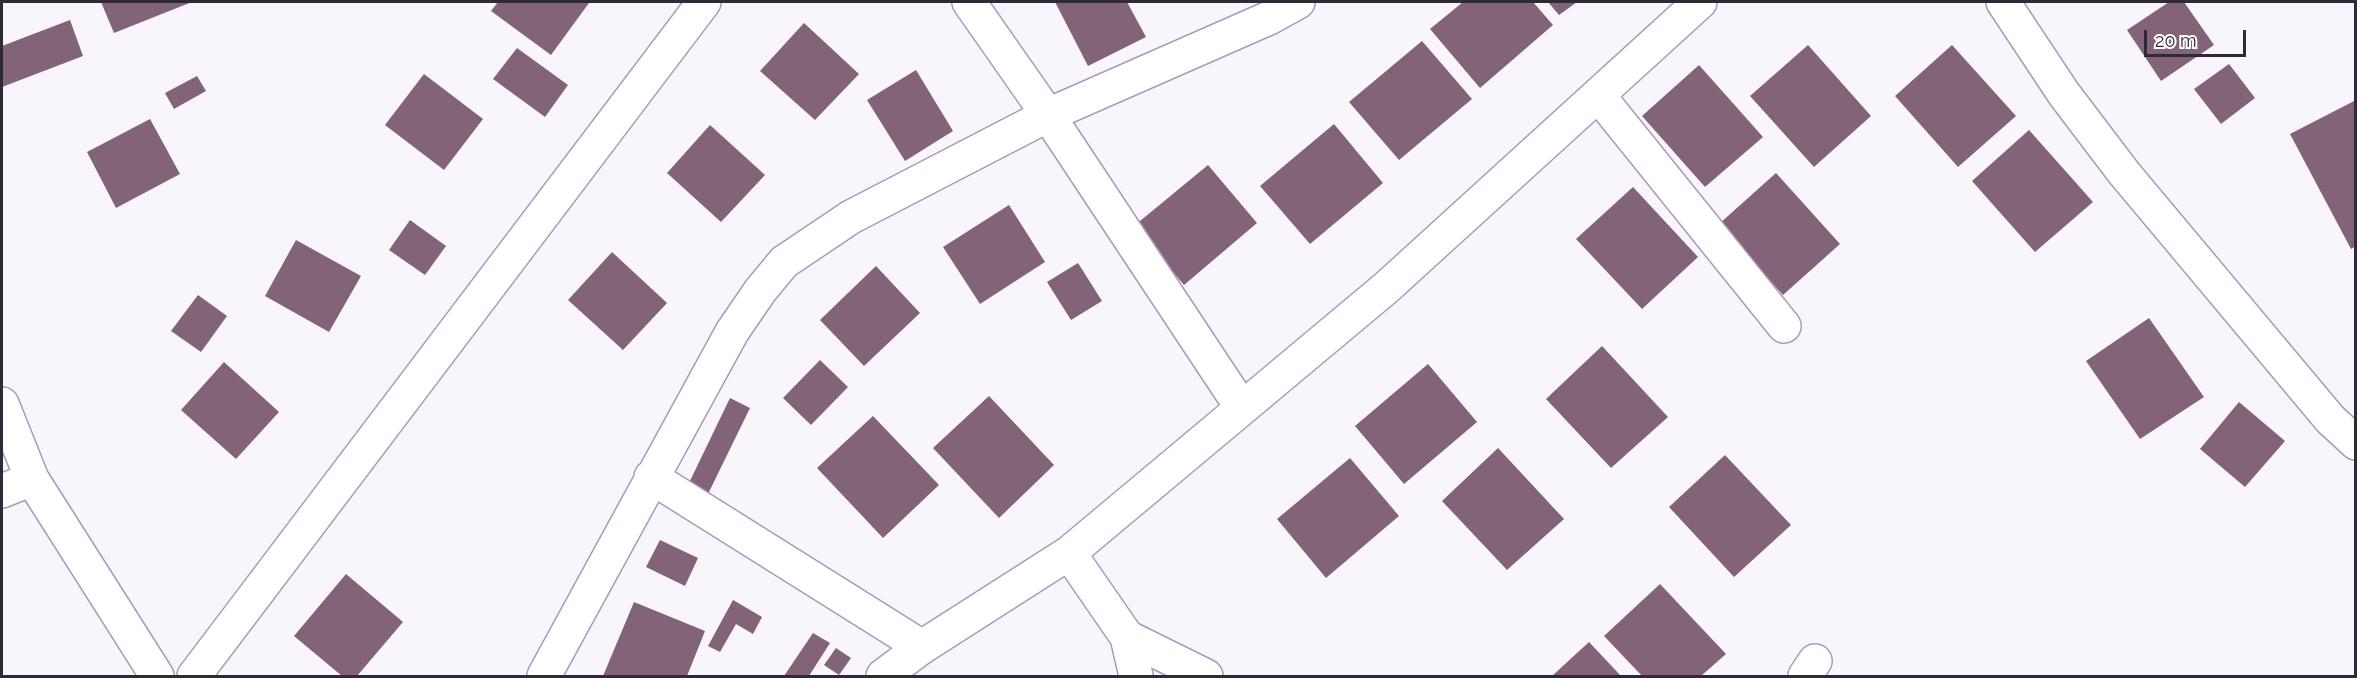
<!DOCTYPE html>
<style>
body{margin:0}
#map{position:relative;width:2357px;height:678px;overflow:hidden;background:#f8f5fc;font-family:Raleway,sans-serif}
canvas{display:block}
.frame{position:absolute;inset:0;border:3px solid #302a37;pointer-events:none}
.scale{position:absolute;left:2144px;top:30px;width:102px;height:27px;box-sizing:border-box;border:3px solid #302a37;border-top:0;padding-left:8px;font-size:18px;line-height:21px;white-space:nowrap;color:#302a37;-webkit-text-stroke:4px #fff;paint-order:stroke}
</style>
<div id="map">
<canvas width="2357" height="678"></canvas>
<div class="frame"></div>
<div class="scale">20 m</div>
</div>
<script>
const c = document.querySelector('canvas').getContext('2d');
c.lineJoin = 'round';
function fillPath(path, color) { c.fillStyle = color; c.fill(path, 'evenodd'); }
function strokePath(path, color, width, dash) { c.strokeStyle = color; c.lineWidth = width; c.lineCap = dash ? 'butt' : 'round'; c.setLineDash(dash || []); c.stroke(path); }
const building = new Path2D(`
 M 101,2 L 192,2 L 114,33 Z
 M 498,2 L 587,2 L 589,3 L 551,55 L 491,11 Z
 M 1055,2 L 1127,2 L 1146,37 L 1088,66 Z
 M 1463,2 L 1533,2 L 1553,25 L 1480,88 L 1430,29 Z
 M 1548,2 L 1577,2 L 1559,15 Z
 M 2169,2 L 2184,2 L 2214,45 L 2161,81 L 2127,30 Z
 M 70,20 L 83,56 L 2,87 L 2,46 Z
 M 804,23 L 859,74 L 815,120 L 760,71 Z
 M 1422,41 L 1472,99 L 1399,160 L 1349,102 Z
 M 1808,45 L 1871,116 L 1814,167 L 1750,96 Z
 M 1952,45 L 2016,116 L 1958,167 L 1895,96 Z
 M 517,48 L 568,85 L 545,117 L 493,79 Z
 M 2229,64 L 2255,98 L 2221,124 L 2194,89 Z
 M 1699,65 L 1763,137 L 1705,187 L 1642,116 Z
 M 916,70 L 953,131 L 905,161 L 867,100 Z
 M 424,74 L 483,119 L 444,170 L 385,125 Z
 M 197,76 L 206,91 L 174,109 L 165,93 Z
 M 2356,100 L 2356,246 L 2351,249 L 2290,134 Z
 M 150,119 L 180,174 L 116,208 L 87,152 Z
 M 1334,124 L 1383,183 L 1310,244 L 1260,186 Z
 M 710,125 L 765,175 L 721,222 L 667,173 Z
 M 2029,130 L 2093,202 L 2035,252 L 1972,181 Z
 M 1208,165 L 1257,223 L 1184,285 L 1134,226 Z
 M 1776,173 L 1840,244 L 1783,295 L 1719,224 Z
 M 1633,187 L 1698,257 L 1642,309 L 1576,239 Z
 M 1009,205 L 1045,262 L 980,304 L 943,247 Z
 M 410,220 L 446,246 L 425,275 L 389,250 Z
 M 296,240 L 361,276 L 329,332 L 265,296 Z
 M 612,252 L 667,303 L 623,350 L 568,300 Z
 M 1078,263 L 1102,301 L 1071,320 L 1047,282 Z
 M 876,266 L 920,313 L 864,366 L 820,320 Z
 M 198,295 L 227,316 L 201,352 L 171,331 Z
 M 2149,318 L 2204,397 L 2140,439 L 2086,361 Z
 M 1602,346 L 1668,417 L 1611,468 L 1546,399 Z
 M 820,360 L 848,387 L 811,425 L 783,398 Z
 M 224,362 L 279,412 L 236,459 L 181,410 Z
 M 1428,364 L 1477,422 L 1404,484 L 1355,426 Z
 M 989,396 L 1054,465 L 999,518 L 933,448 Z
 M 730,398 L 750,408 L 708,494 L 688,485 Z
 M 2239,402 L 2285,441 L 2245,487 L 2200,449 Z
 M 873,416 L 939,485 L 883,538 L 817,468 Z
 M 1498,448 L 1564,519 L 1507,570 L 1442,501 Z
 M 1725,455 L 1791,525 L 1734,577 L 1669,507 Z
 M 1350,458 L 1399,516 L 1326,578 L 1277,519 Z
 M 660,540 L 698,558 L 685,586 L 646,567 Z
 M 346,574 L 403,622 L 357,676 L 342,676 L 294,636 Z
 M 1660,584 L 1726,654 L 1701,676 L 1642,676 L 1604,636 Z
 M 733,600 L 762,617 L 753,634 L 736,624 L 720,652 L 708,646 Z
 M 634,602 L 705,631 L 687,676 L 603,676 Z
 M 813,633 L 830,643 L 809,676 L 784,676 Z
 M 1589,642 L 1621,676 L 1552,676 Z
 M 836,648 L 851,658 L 839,675 L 824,665 Z`);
const street = new Path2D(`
 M 969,2 L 1048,115 L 1242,408
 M 2003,2 L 2064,94 L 2124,173 L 2330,419 L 2356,443
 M 1598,95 L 1784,326
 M 651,477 L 922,647
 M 2,491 L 32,479
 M 1069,553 L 1127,637 L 1206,676
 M 1127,637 L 1136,676
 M 194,676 L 704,2
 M 544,676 L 732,332 L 760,291 L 784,262 L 851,217 L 1048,115 L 1269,18 L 1298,2
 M 883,676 L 922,647 L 1069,553 L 1387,287 L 1700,2
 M 1805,676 L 1815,661`);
const secondary = new Path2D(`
 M 2,404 L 32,479 L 157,676`);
fillPath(building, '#826377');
strokePath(street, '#a99abb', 36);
strokePath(secondary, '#a99abb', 36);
strokePath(street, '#fff', 33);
strokePath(secondary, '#fff', 33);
</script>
